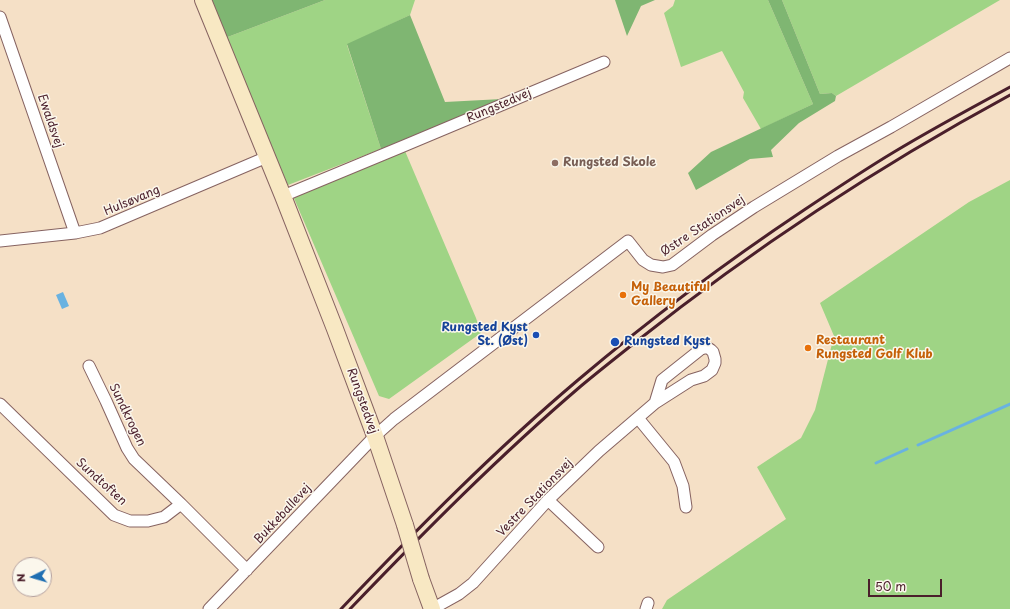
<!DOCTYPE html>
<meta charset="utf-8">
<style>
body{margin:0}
#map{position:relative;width:1010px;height:609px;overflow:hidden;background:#f5e0c6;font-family:"Playpen Sans",sans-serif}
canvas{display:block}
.north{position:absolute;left:12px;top:557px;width:40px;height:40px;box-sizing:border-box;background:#fbf7ec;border:1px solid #b4a19f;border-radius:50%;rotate:265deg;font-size:11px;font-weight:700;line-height:16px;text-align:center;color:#4a1f2b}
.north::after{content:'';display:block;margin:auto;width:14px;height:18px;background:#1f6fb2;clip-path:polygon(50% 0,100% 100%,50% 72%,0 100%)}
.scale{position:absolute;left:868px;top:579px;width:74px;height:18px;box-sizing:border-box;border:2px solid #4a1f2b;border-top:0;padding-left:5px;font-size:12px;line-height:14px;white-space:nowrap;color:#4a1f2b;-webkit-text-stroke:3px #fbf7ec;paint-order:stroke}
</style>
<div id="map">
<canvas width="1010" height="609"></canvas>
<div class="north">N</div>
<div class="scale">50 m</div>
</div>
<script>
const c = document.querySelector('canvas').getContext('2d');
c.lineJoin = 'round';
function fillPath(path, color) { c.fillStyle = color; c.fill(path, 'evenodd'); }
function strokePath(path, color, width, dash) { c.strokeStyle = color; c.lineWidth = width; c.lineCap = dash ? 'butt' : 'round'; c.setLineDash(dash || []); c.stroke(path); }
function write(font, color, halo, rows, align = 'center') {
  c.font = font + ' "Playpen Sans",sans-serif'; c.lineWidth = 3; c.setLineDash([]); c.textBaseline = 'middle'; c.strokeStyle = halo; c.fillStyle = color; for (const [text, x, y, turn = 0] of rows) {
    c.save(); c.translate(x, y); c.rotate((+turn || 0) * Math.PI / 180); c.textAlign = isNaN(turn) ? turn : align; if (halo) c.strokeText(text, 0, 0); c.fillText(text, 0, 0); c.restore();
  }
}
const green = new Path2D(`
 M 325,0 L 415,0 L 410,15 L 347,45 L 381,149 L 288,185 L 225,38 Z
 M 675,0 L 768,0 L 813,104 L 761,129 L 743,98 L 744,92 L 722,51 L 681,67 L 664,13 L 673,6 Z
 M 782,0 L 1000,0 L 836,96 L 832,93 L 820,94 Z
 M 405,151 L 476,318 L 481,333 L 389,399 L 379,396 L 293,196 Z
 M 1010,180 L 1010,609 L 662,609 L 667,600 L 786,519 L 757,467 L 801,438 L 815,410 L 834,336 L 820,303 L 969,202 Z`);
const forest = new Path2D(`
 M 210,0 L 325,0 L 225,38 Z
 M 615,0 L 655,0 L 641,6 L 627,36 Z
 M 768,0 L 782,0 L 820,94 L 832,93 L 836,96 L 835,101 L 799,123 L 771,150 L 773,157 L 750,159 L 696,190 L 688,173 L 711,152 L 813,104 Z
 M 410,15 L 445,102 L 502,99 L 381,149 L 347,44 Z`);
const water = new Path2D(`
 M 63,292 L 69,306 L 62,309 L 56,295 Z`);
const stream = new Path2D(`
 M 918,445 L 1010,404
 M 876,463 L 907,449`);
const street = new Path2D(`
 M 0,17 L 75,233
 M 283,196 L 406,145 L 604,62
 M 0,241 L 75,233 L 100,228 L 267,157
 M 89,366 L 106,401 L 127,448 L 134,459 L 181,504
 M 0,404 L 114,515 L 130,521 L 148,521 L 164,517 L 181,504 L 247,570
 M 638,418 L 674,462 L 683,486 L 686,507
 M 548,500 L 598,547
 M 209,609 L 375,436 L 394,419 L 628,241 L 643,260 L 651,265 L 663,267 L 672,265 L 712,235 L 754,207 L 838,156 L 891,127 L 1010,58
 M 432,609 L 459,594 L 473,583 L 548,500 L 599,451 L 655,403 L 691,380 L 704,376 L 712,370 L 715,363 L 715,359 L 713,352 L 711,350 L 708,348 L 704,348 L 701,349 L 662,380 L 655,403
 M 646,609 L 648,603`);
const secondary = new Path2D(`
 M 203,0 L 283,196 L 335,329 L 375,436 L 405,525
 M 421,579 L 432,609`);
const rail = new Path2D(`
 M 341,609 C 417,529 494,451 578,380 C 650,319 726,262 804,210 C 834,190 864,170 894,152 C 932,129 971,108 1010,87
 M 350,609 C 424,532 499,456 581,386 C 599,371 618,356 637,341 C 754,248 879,166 1010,95`);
const secondaryBridge = new Path2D(`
 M 405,525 L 421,579`);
const markers = [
 [555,163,4,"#8d6e63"],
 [623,295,4,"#e8710a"],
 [536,335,4,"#1a4fb4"],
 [615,342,5,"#1a4fb4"],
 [808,348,4,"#e8710a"]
];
const streetNames = [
 ["Rungstedvej",499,106,-23],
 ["Ewaldsvej",50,121,71],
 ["Hulsøvang",132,201,-23],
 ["Østre Stationsvej",703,226,-34],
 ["Rungstedvej",362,401,70],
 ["Sundkrogen",127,415,64],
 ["Sundtoften",101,482,42],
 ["Vestre Stationsvej",535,498,-46],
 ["Bukkeballevej",283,514,-47]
];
const educationNames = [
 ["Rungsted Skole",563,163]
];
const foodNames = [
 ["My Beautiful",631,288],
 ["Gallery",631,302],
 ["Restaurant",816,341],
 ["Rungsted Golf Klub",816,355]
];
const transitNames = [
 ["Rungsted Kyst",528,328],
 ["St. (Øst)",528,342],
 ["Rungsted Kyst",624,342,"left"]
];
fillPath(green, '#9fd485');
fillPath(forest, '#7fb672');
fillPath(water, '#69b2e1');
strokePath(stream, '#69b2e1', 3);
strokePath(street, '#866361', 13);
strokePath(secondary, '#866361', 18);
strokePath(street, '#fff', 11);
strokePath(secondary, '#f8e8c3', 16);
strokePath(rail, '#4a1f2b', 3);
strokePath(secondaryBridge, '#866361', 18, []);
strokePath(secondaryBridge, '#f8e8c3', 16);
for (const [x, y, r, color] of markers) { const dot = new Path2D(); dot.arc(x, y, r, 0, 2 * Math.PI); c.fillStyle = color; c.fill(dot); strokePath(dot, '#fbf7ec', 1.5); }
write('12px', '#4a1f2b', '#fbf7ec', streetNames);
write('bold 12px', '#785e54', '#fbf7ec', educationNames, 'left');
write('bold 12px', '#c56008', '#fbf7ec', foodNames, 'left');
write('bold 12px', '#164399', '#fbf7ec', transitNames, 'right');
</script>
